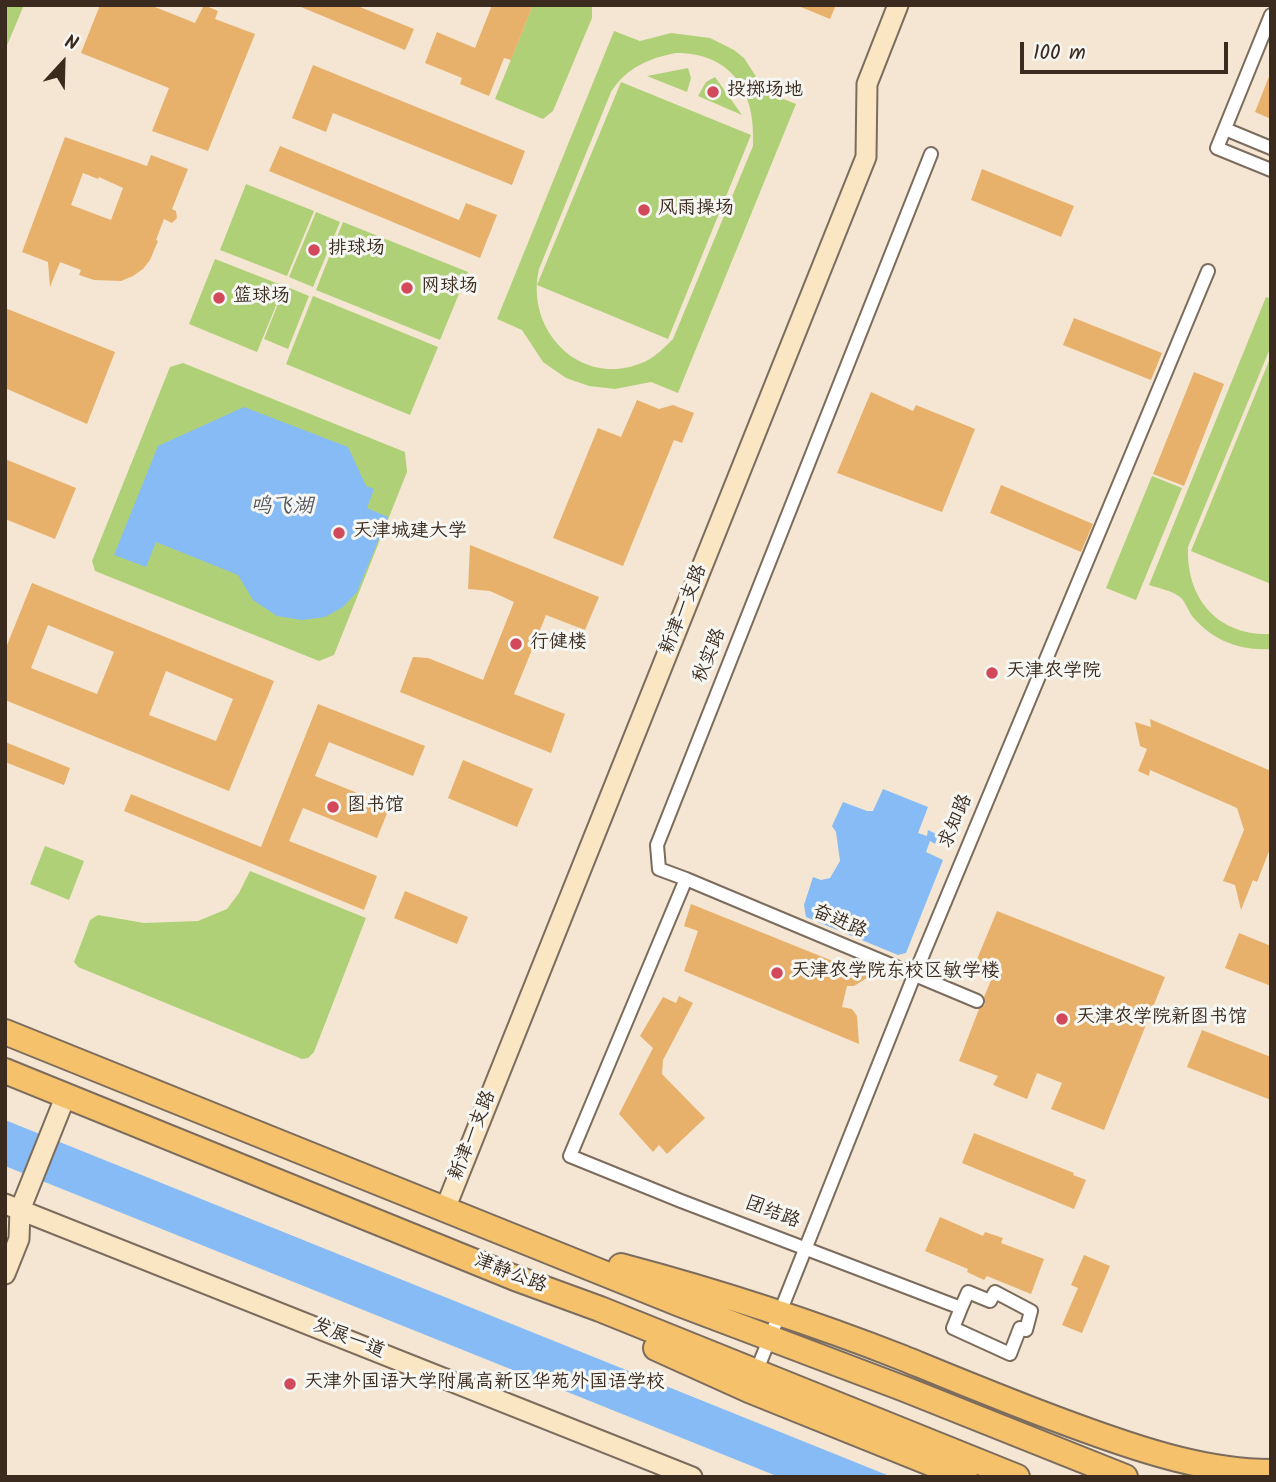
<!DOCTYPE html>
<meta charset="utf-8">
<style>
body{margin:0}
#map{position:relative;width:1276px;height:1482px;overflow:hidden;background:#f4e6d2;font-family:Kalam,sans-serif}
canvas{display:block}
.frame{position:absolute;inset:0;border:7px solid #3b2a1e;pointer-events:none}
.north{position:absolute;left:28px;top:28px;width:70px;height:70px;-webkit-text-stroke:5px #f6f6f2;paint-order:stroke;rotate:22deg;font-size:19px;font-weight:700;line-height:28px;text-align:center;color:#3b2a1e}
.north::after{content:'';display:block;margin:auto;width:24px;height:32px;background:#3b2a1e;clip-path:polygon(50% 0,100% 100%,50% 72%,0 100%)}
.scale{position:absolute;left:1020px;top:42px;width:208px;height:32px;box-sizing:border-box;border:4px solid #3b2a1e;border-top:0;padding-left:9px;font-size:21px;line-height:24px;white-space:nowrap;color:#3b2a1e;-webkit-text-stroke:5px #f6f6f2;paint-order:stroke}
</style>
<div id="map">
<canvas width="1276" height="1482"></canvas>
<div class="frame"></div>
<div class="north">N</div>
<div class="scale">100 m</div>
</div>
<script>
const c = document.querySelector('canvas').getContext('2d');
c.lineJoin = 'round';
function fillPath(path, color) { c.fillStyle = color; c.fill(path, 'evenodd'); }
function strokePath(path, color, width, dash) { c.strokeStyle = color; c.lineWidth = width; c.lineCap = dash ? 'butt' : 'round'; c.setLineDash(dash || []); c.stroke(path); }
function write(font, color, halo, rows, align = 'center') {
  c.font = font + ' Kalam,"LXGW WenKai TC",sans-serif'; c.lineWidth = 6; c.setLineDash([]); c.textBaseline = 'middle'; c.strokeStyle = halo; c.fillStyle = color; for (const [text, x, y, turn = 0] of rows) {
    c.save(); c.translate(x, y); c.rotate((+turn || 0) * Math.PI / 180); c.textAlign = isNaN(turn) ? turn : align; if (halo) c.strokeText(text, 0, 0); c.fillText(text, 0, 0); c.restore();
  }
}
const green = new Path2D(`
 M 5,5 L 24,5 L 5,50 Z
 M 533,5 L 592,5 L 592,18 L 553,111 L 543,119 L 495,99 Z
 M 614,31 L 640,41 L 671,33 L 710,38 L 734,50 L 744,58 L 766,92 L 796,104 L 678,393 L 651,382 L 615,389 L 589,386 L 566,378 L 543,362 L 522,330 L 497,319 ZM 676,53 C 733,53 756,93 753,146 L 673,339 C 665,347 657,355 648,360 C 586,392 524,334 539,269 L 611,92 C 626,68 649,58 676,53 Z
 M 688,68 L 691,78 L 687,92 L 647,76 Z
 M 715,77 L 742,115 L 698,96 L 706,82 Z
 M 621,82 L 751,135 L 668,339 L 537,285 Z
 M 246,184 L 314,211 L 287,276 L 220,250 Z
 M 316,212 L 340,222 L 313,287 L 289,277 Z
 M 343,222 L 468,272 L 440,340 L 316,290 Z
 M 215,259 L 284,286 L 257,352 L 189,324 Z
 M 285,286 L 309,296 L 288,349 L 264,339 Z
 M 313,296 L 438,347 L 410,415 L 286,364 Z
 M 1266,297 L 1271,299 L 1271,346 L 1188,547 C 1186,599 1218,636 1271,634 L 1271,649 C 1239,651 1212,640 1192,616 C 1188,610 1185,601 1180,597 C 1173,591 1158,588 1149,585 Z
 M 1271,356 L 1271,584 L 1191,551 Z
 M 183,363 L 405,452 L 407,472 L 334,655 L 319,661 L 95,571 L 92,561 L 170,367 Z
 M 1152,476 L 1182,488 L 1136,600 L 1106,588 Z
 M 45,846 L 84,861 L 69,900 L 30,884 Z
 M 250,871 L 366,918 L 314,1052 L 308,1058 L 302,1059 L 78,967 L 74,962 L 90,920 L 98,915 L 144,923 L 198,921 L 227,909 L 239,893 Z`);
const water = new Path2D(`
 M 244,407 L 348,447 L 366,486 L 374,489 L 367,508 L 388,517 L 357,592 L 343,607 L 325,617 L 302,620 L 277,616 L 253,600 L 238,575 L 156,542 L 146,567 L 114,555 L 158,446 Z
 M 883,789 L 928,807 L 918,833 L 927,836 L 928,830 L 938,835 L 935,844 L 930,841 L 926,852 L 943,860 L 906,953 L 898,955 L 806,917 L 804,905 L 813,877 L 821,880 L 830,878 L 840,861 L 836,832 L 832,826 L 843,802 L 867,811 L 873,811 Z
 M 5,1120 L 892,1477 L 779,1477 L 5,1166 Z`);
const building = new Path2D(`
 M 100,5 L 150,5 L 195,23 L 204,5 L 218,11 L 215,19 L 255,34 L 208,151 L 152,131 L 169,88 L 81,53 Z
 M 296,5 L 355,5 L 414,29 L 405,50 Z
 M 492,5 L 533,5 L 511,60 L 504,58 L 489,96 L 460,84 L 462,78 L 425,63 L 437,32 L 475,48 Z
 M 796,5 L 836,5 L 830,19 Z
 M 313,65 L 525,151 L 512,185 L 333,113 L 326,132 L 292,118 Z
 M 1270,74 L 1271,74 L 1271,119 L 1255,112 Z
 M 65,137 L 147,166 L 151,155 L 188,169 L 172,209 L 176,211 L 177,218 L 172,223 L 164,219 L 156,240 L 158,241 L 150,260 L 143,269 L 133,276 L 121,281 L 94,280 L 79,275 L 81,270 L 60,262 L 50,287 L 48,262 L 22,252 ZM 83,173 L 98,179 L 99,177 L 123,188 L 111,220 L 71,205 Z
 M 280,146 L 459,220 L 466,203 L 497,215 L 480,258 L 269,171 Z
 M 982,169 L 1074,206 L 1061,237 L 971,200 Z
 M 5,308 L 115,352 L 87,424 L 5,388 Z
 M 1074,318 L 1162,353 L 1151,380 L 1063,345 Z
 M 1194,372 L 1224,384 L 1184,486 L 1153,474 Z
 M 871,392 L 913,411 L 916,405 L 975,429 L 942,512 L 837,473 Z
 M 637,400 L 659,409 L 673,405 L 694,413 L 682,443 L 674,440 L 623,566 L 553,538 L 598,428 L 621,437 Z
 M 5,459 L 76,488 L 55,539 L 5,519 Z
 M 1001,485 L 1093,524 L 1081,552 L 990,513 Z
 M 470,545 L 599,597 L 585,630 L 546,615 L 514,694 L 565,714 L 551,753 L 400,692 L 413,657 L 428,658 L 483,680 L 514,602 L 490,591 L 468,589 Z
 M 32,583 L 274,681 L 229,791 L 5,700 L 5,650 ZM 48,625 L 114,652 L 97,694 L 31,668 ZM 166,671 L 233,699 L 216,741 L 149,715 Z
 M 318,704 L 425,746 L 413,776 L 329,742 L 315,776 L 390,806 L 377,838 L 303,808 L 289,841 L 377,876 L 364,910 L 124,811 L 131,794 L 261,847 Z
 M 1150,719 L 1271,771 L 1271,846 L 1257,882 L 1253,880 L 1241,910 L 1235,885 L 1223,881 L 1244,830 L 1237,808 L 1150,770 L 1149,776 L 1138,771 L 1147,749 L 1140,746 L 1135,722 L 1151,727 Z
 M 5,742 L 70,768 L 64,785 L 5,762 Z
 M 463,760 L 533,789 L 517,827 L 448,798 Z
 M 405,891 L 468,917 L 457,944 L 394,918 Z
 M 691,904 L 870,976 L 854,986 L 847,986 L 842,1007 L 852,1009 L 857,1016 L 859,1044 L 684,971 L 698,931 L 684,926 Z
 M 997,911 L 1165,977 L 1104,1130 L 1051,1109 L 1062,1083 L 1037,1073 L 1027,1099 L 993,1085 L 998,1076 L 959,1061 L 979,1009 L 985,1004 L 984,997 L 994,973 L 975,964 Z
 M 1239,933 L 1271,946 L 1271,986 L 1225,968 Z
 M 679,996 L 693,1003 L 663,1060 L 662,1074 L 705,1118 L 667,1154 L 659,1145 L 653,1152 L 619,1114 L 653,1048 L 640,1036 L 663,997 L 676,1003 Z
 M 1202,1030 L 1271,1057 L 1271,1100 L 1187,1067 Z
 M 974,1133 L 1074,1173 L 1073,1175 L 1086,1180 L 1074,1209 L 962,1163 Z
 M 940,1217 L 983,1236 L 985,1232 L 1003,1238 L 1001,1243 L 1044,1259 L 1031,1294 L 987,1276 L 984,1280 L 967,1272 L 968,1269 L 925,1251 Z
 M 1084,1255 L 1110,1266 L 1082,1333 L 1062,1325 L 1078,1288 L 1071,1285 Z`);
const street = new Path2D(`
 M 1271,15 L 1217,148 L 1271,170
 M 1225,129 L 1271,148
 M 931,154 L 657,845 L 659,869 L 686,879 L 570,1156 L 681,1201 L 961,1308 L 953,1328 L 1010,1354 L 1020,1328 L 1026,1330 L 1031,1311 L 995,1292 L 990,1301 L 968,1292 L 961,1308
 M 686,879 L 977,1001
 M 755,1375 L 914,976 L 1208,271`);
const secondary = new Path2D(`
 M 5,1204 L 692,1477
 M 445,1209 L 866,157 L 867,84 L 898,5
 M 5,1274 L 19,1239 L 20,1210 L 66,1095`);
const highway = new Path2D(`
 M 5,1032 L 680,1304 L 902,1388 L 1125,1477
 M 5,1071 L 515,1278 L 600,1309 L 1017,1477
 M 621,1266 C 719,1292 809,1321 903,1358 C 964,1383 1024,1408 1086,1430 C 1144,1451 1208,1472 1271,1472
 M 656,1348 L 749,1390 L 965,1477`);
const markers = [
 [713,92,7,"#d1495b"],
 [644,210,7,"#d1495b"],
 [314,250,7,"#d1495b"],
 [407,288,7,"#d1495b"],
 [219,298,7,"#d1495b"],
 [339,533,7,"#d1495b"],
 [516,644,7,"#d1495b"],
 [992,673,7,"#d1495b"],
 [333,807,7,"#d1495b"],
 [777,973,7,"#d1495b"],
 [1062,1019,7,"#d1495b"],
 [290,1384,7,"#d1495b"]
];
const poiNames = [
 ["投掷场地",727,92],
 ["风雨操场",658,210],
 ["排球场",328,250],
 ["网球场",421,288],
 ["篮球场",233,298],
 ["天津城建大学",353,533],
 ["行健楼",530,644],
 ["天津农学院",1006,673],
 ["图书馆",347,807],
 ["天津农学院东校区敏学楼",791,973],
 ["天津农学院新图书馆",1076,1019],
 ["天津外国语大学附属高新区华苑外国语学校",304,1384]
];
const streetNames = [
 ["新津一支路",685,610,-68],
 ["秋实路",711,656,-68],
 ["求知路",957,822,-67],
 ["奋进路",839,923,23],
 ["新津一支路",474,1136,-68],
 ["团结路",772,1214,21],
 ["津静公路",510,1275,21],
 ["发展一道",348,1340,22]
];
const waterNames = [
 ["鸣飞湖",282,508]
];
fillPath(green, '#b0d078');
fillPath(water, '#86bbf5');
fillPath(building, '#e8b16b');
strokePath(street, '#7c6c5d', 16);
strokePath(secondary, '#7c6c5d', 23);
strokePath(highway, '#7c6c5d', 28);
strokePath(street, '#fff', 12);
strokePath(secondary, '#fbe6c4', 19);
strokePath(highway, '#f5c16b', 24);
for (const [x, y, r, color] of markers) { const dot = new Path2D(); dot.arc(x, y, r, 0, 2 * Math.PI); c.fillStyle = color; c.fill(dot); strokePath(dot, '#f6f6f2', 2.5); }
write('19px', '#3b2a1e', '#f6f6f2', poiNames, 'left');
write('19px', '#3b2a1e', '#f6f6f2', streetNames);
write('italic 21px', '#52565e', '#f6f6f2', waterNames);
</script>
